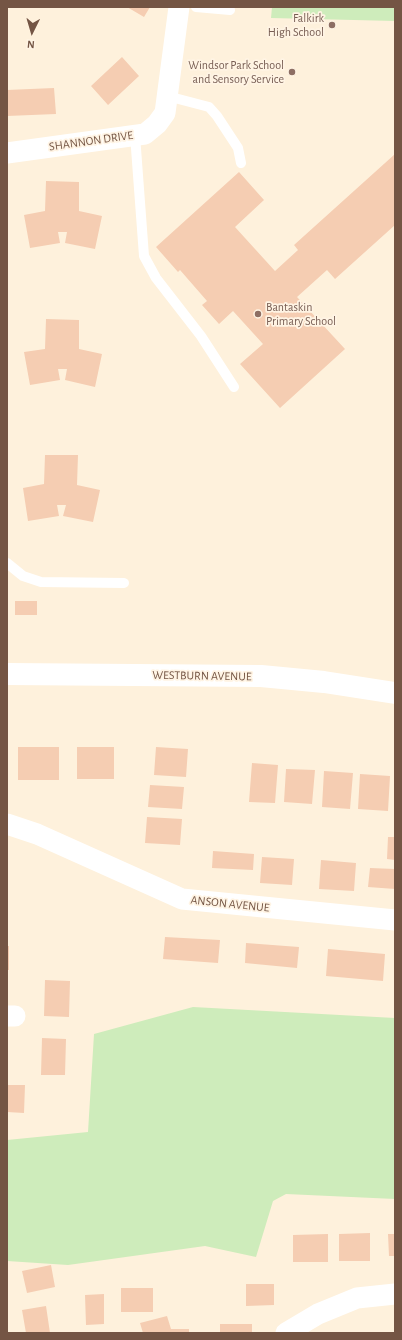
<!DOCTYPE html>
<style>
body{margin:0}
#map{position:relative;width:402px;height:1340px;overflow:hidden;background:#fef1dc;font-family:"Alegreya Sans",sans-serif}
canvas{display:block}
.frame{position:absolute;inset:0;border:8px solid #745544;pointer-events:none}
.north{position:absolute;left:12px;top:12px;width:40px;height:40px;-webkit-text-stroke:3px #fff4e4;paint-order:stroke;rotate:185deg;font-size:11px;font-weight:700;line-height:16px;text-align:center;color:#745544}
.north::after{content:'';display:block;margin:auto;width:14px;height:18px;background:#745544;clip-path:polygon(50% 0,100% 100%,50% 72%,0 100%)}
</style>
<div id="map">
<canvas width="402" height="1340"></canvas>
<div class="frame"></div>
<div class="north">N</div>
</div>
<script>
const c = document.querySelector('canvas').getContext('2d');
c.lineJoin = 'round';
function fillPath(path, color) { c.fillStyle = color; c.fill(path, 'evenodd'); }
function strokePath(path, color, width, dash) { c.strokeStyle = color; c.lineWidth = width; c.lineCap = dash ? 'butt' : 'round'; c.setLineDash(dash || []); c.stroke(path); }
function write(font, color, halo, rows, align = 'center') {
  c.font = font + ' "Alegreya Sans",sans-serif'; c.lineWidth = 3.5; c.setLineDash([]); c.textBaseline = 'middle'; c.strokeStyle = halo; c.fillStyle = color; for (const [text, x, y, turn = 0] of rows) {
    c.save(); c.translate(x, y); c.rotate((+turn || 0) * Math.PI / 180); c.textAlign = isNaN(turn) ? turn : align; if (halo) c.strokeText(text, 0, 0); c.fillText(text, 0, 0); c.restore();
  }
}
const green = new Path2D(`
 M 272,7 L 395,7 L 395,21 L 271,18 Z
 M 193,1007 L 395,1018 L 395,1199 L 286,1194 L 273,1201 L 256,1257 L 205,1246 L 68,1265 L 7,1261 L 7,1140 L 88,1132 L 94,1034 Z`);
const building = new Path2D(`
 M 127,7 L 150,7 L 144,17 Z
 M 122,57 L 139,76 L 108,105 L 91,86 Z
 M 54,88 L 56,114 L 7,116 L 7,90 Z
 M 395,154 L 395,225 L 335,279 L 327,270 L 297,297 L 345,349 L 280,408 L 240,364 L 263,344 L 233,311 L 219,324 L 202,305 L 207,301 L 180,270 L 178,272 L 156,247 L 239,172 L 264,200 L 235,227 L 275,271 L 298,250 L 294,245 Z
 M 46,181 L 79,182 L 79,211 L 102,216 L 95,249 L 65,243 L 67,232 L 58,232 L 60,243 L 30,248 L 24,215 L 45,211 Z
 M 46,319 L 79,320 L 79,349 L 102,354 L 95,387 L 65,380 L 67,369 L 58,369 L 60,380 L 30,385 L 24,352 L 45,349 Z
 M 45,455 L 78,455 L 77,485 L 100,490 L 93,522 L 63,516 L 66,505 L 57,505 L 59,516 L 28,521 L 23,488 L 44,484 Z
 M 15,601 L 37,601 L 37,615 L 15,615 Z
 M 18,747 L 59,747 L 59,780 L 18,780 Z
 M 77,747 L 114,747 L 114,779 L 77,779 Z
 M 156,747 L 188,749 L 186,777 L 154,775 Z
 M 252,763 L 278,765 L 275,803 L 249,802 Z
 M 286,769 L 315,770 L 312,804 L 284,802 Z
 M 324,771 L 353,773 L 350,809 L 322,807 Z
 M 360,774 L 390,776 L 388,811 L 358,809 Z
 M 150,785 L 184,787 L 182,809 L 148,807 Z
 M 147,817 L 182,819 L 180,845 L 145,843 Z
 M 388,837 L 395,837 L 395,860 L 387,859 Z
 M 213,851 L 254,854 L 253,870 L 212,868 Z
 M 262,857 L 294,859 L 292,885 L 260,883 Z
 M 321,860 L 356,863 L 354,891 L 319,889 Z
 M 370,868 L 395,869 L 395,889 L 368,887 Z
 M 165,937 L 220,940 L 218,963 L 163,959 Z
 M 246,943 L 299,947 L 297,968 L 245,963 Z
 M 7,946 L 9,946 L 9,970 L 7,970 Z
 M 328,949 L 385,954 L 383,981 L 326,976 Z
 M 45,980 L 70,981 L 69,1017 L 44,1016 Z
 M 42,1038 L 66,1039 L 65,1075 L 41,1075 Z
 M 7,1085 L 25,1085 L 24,1113 L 7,1112 Z
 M 370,1233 L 370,1261 L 339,1261 L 339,1234 Z
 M 328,1234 L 328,1262 L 293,1262 L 293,1235 Z
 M 388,1234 L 395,1234 L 395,1256 L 389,1256 Z
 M 51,1265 L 55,1287 L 27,1293 L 22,1271 Z
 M 246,1284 L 274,1284 L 274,1305 L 246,1306 Z
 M 121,1288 L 153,1288 L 153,1312 L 121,1312 Z
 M 104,1294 L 104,1324 L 86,1325 L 85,1295 Z
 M 46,1306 L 50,1333 L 26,1333 L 22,1310 Z
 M 167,1316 L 171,1329 L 189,1329 L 189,1333 L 143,1333 L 140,1323 Z
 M 220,1324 L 252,1324 L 252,1333 L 220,1333 Z`);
const service = new Path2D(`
 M 196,7 L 230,10
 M 167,96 L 209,107 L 217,116 L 238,148 L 241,163
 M 135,135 L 144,256 L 156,278 L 201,336 L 234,387
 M 7,563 L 23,576 L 41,582 L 124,583`);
const minor = new Path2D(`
 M 7,153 L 145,134 L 157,124 L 165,113 L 179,7
 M 7,824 L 37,834 L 182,899 L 395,920
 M 7,1016 L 15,1016
 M 286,1333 L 318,1314 L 357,1298 L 395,1294`);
const secondary = new Path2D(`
 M 7,674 L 261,676 L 324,682 L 395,693`);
const markers = [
 [332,25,4,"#8d6e63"],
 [292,72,4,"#8d6e63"],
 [258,314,4,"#8d6e63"]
];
const educationNames = [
 ["Falkirk",324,18],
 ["High School",324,32],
 ["Windsor Park School",284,65],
 ["and Sensory Service",284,79],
 ["Bantaskin",266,307,"left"],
 ["Primary School",266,321,"left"]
];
const streetNames = [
 ["SHANNON DRIVE",91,141,-8],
 ["WESTBURN AVENUE",202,676,1],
 ["ANSON AVENUE",230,904,6]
];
fillPath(green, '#ceecbb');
fillPath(building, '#f5cdb2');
strokePath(service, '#fff', 10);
strokePath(minor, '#fff', 21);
strokePath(secondary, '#fff', 22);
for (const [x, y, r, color] of markers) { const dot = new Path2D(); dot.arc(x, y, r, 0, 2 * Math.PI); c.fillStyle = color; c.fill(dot); strokePath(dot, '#fff4e4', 1.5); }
write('12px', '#785e54', '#fff4e4', educationNames, 'right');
write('12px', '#745544', '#fff4e4', streetNames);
</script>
